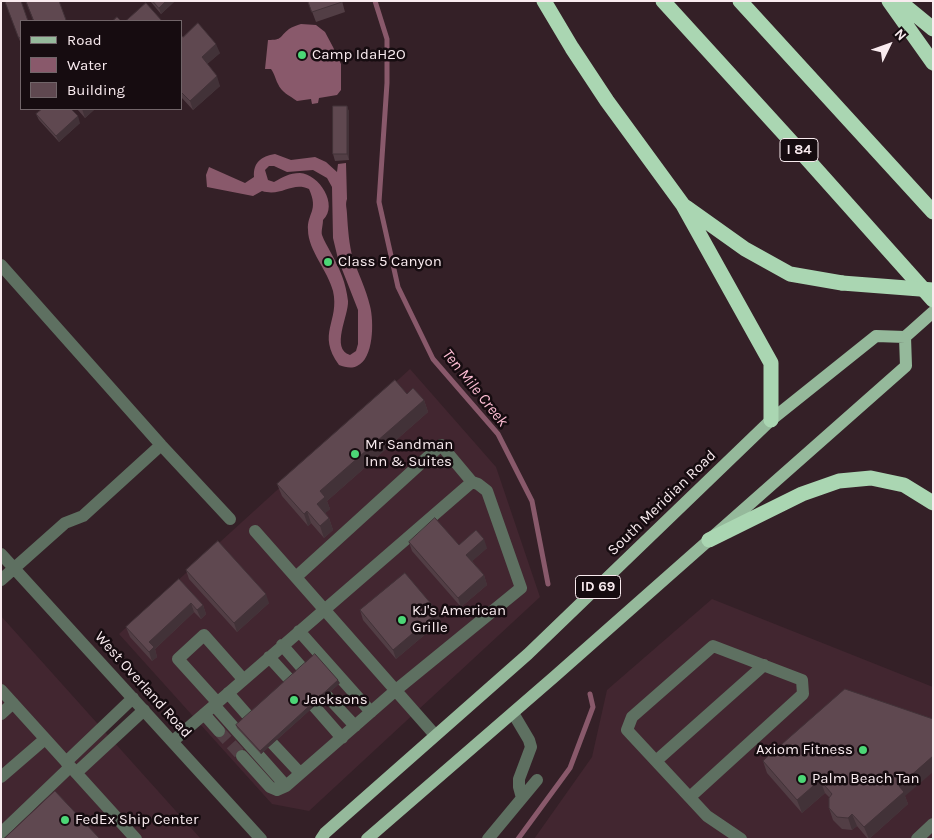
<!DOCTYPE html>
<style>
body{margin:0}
#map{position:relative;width:934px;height:840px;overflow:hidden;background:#342027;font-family:Karla,sans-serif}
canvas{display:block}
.frame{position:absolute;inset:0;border:2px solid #f9ebef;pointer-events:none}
.legend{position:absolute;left:20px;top:20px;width:162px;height:90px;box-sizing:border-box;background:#160c10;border:1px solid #716569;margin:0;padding:6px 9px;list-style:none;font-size:15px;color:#f9ebef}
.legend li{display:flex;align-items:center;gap:10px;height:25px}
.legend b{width:25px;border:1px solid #716569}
.north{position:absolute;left:864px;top:20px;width:50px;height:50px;-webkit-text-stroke:4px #160c10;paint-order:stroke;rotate:48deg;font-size:14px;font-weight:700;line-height:20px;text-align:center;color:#f9ebef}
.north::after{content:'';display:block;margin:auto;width:18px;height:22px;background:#f9ebef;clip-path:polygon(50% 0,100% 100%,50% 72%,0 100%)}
</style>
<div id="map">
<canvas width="934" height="840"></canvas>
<div class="frame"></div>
<ul class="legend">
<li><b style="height:6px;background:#95b99b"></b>Road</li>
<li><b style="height:14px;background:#89596b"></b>Water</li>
<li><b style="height:14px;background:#5f4850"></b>Building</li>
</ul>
<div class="north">N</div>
</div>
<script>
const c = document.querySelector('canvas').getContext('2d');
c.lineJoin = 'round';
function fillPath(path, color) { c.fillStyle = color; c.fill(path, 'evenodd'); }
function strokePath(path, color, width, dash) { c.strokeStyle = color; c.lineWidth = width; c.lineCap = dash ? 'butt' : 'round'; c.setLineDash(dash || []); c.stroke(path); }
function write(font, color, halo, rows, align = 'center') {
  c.font = font + ' Karla,sans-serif'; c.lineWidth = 5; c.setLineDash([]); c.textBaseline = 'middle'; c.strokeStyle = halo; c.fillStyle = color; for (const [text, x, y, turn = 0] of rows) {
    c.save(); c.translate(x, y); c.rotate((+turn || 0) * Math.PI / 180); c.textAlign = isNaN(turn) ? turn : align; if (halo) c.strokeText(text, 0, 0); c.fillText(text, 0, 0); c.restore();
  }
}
const built = new Path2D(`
 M 410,369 L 496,467 L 540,597 L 309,811 L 272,804 L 119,634 Z
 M 712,599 L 933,687 L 933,839 L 534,839 L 592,757 L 607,690 Z
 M 1,616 L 201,839 L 1,839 Z`);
const water = new Path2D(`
 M 301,24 L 316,25 L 325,32 L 333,47 L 341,64 L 341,90 L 337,95 L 319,98 L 318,103 L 312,104 L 311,99 L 297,101 C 290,96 281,92 278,84 C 275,78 275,75 271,69 L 265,69 L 268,40 C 283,40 279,37 289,29 C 292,27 297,25 301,24 Z
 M 275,154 L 291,160 L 315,157 L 326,162 L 337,172 L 338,164 L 346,163 L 347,199 C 345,205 347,208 347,214 C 348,230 349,244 353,259 C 359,275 366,289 370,306 C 374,321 374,359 357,366 C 351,369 345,367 339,365 C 316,333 340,322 333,291 C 328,271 308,250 308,230 C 307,213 319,211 309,189 C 292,181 282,197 262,191 L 253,196 L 207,187 L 206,175 L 209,167 L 245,183 L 254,177 C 253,163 261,156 275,154 ZM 269,166 L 274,166 L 287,172 L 313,170 L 327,178 L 332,187 L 333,238 L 338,259 L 358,310 L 358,344 L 356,351 L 350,355 C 330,349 349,315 348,301 C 346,283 340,269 331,253 C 328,247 324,241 322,235 C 321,231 323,225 323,220 C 339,205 319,174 300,173 C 289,173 283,177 274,182 L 268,180 L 265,170 Z`);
const stream = new Path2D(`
 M 375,1 L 387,39 L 387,83 L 379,202 L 398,287 L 433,359 L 498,434 L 532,501 L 548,584
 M 518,839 L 570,768 L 593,707 L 590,694`);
const minorTunnel = new Path2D(`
 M 219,731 L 242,756`);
const minor = new Path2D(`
 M 1,265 L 161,445 L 230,519
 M 255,531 L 435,735
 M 1,554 L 261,839
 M 296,577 L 441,445 L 472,482
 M 1,580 L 65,523 L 83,516 L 161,445
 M 299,631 L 371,712
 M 282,645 L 303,669
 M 269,657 L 290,680
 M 1,690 L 136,839
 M 228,693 L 249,717
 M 326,695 L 355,726
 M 217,702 L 178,659 L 204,635 L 243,679
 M 314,706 L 342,738
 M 513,713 L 529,740 L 531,747 L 519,779 L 519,787 L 522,798
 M 1,714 L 13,703
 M 204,714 L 219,731
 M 173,741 C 272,654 372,568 472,482 L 478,484 L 487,491 L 521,588 L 396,690 L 286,786 L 214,705
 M 272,743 L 300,773
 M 242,756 L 270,787 L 277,790 L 286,786
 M 656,761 L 764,665
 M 66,762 L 133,698
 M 76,773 L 144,710
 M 1,777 L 45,739
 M 690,797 L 803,694 L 802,680 L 713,646 L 632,717 L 627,730 L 707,816 L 741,839
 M 1,833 L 70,767
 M 488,839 L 537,780
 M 917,839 L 933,824`);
const major = new Path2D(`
 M 321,839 L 325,833 L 528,654 L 771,420 L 876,336 L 905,337 L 933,312
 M 367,839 L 554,677 L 906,366 L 905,337`);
const highway = new Path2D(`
 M 544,1 L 572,48 L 607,101 L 683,205 L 771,363 L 771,420
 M 663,1 L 808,160 L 933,300
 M 740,1 L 933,212
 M 889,1 L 933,63
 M 899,1 L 933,29
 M 686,207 L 745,249 L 790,274 L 842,283
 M 709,540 L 802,494 L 839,481 L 871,478 L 904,485 L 933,503`);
const highwayBridge = new Path2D(`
 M 842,283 L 933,290`);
const wall = new Path2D(`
 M 5,1 L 21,21 L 21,44 Z
 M 150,1 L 175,1 L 161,14 Z
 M 308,1 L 342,1 L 345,12 L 316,22 Z
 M 181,35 L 183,37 L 220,53 L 207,64 L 220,86 L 193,110 L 181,97 Z
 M 347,106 L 349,112 L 349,160 L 335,161 L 333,154 Z
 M 77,109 L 95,109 L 85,118 Z
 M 36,114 L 80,123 L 59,142 L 39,120 Z
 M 407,394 L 424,400 L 428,412 L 327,501 L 330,509 L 325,513 L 329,518 L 333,530 L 324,538 L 311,523 L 308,526 L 282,496 L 277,484 Z
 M 409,542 L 459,545 L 487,548 L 472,561 L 484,575 L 487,585 L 461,607 L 412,551 Z
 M 186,570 L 269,603 L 237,632 L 189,579 Z
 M 179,579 L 203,605 L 206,614 L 201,619 L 194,612 L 155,649 L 157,657 L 152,661 L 130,637 L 126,627 Z
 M 360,610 L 441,621 L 396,659 L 363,620 Z
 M 340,683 L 261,754 L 237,728 L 236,725 Z
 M 763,761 L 905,796 L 908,804 L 869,839 L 868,839 L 857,826 L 852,830 L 842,829 L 833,820 L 829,808 L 829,797 L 825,793 L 802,813 L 767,773 Z`);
const shadedWall = new Path2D(`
 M 166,1 L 175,1 L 161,14 L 159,8 Z
 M 216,44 L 220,53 L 205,66 L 202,57 Z
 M 217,76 L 220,86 L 193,110 L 190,101 Z
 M 347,106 L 349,112 L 349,160 L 347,154 Z
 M 82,109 L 95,109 L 85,118 Z
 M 78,116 L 80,123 L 59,142 L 56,136 Z
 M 424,400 L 428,412 L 327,501 L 330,509 L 322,516 L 317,504 L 320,491 Z
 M 307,511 L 311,523 L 308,526 L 304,514 Z
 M 329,518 L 333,530 L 324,538 L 320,526 Z
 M 484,539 L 487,548 L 469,564 L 466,555 Z
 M 484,575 L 487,585 L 461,607 L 458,598 Z
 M 266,594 L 269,603 L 237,632 L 234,623 Z
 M 191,603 L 194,612 L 155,649 L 157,657 L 152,661 L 149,652 L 149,642 Z
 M 203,605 L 206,614 L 201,619 L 197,610 Z
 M 438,612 L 441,621 L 396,659 L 393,650 Z
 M 338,680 L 340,683 L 261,754 L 260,751 Z
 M 933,756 L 933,772 L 905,796 L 908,804 L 869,839 L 864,827 L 899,786 Z
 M 820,780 L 825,793 L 802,813 L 797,800 Z
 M 852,814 L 857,826 L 852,830 L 848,818 Z`);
const building = new Path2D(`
 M 5,1 L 21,1 L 28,21 L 21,21 L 21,37 L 19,38 Z
 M 26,1 L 59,1 L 66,20 L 63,21 L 34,21 Z
 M 153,1 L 166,1 L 159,8 Z
 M 308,1 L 341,1 L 342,2 L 312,12 Z
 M 146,3 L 162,21 L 126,21 Z
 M 117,17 L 121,21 L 113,21 Z
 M 198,23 L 216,44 L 202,57 L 217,76 L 190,101 L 181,92 L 181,35 L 183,37 Z
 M 333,106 L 347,106 L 347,154 L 333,154 Z
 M 42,109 L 71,109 L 78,116 L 56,136 L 36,114 Z
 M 395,380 L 407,394 L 413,388 L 424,400 L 320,491 L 325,497 L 317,504 L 329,518 L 320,526 L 307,511 L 304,514 L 277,484 Z
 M 435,518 L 459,545 L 476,530 L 484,539 L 466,555 L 484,575 L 458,598 L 409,542 Z
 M 218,541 L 266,594 L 234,623 L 186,570 Z
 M 405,573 L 438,612 L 393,650 L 360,610 Z
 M 179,579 L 203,605 L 197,610 L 191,603 L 149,642 L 154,647 L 149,652 L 126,627 Z
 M 315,654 L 338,680 L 260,751 L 236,725 Z
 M 845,689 L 933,719 L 933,756 L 899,786 L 904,792 L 864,827 L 852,814 L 848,818 L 837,817 L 829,808 L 829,798 L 832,794 L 820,780 L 797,800 L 763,761 Z
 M 55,791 L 100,839 L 4,839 Z`);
const markers = [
 [302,55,5,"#4cd676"],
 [328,262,5,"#4cd676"],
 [355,454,5,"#4cd676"],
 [402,620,5,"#4cd676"],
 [294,700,5,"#4cd676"],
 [863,750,5,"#4cd676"],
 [802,779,5,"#4cd676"],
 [65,820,5,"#4cd676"]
];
const shields = [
 [799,150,38],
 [598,587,45]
];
const shieldNames = [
 ["I 84",799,150],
 ["ID 69",598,587]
];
const poiNames = [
 ["Camp IdaH2O",312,55],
 ["Class 5 Canyon",338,262],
 ["Mr Sandman",365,445],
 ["Inn & Suites",365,462],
 ["KJ's American",412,611],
 ["Grille",412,628],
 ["Jacksons",304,700],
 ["Axiom Fitness",853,750,"right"],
 ["Palm Beach Tan",812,779],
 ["FedEx Ship Center",75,820]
];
const streetNames = [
 ["South Meridian Road",662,503,-44],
 ["West Overland Road",143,685,48]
];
const waterNames = [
 ["Ten Mile Creek",475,388,51]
];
fillPath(built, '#422630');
fillPath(water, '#89596b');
strokePath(stream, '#89596b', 5);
strokePath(minorTunnel, '#523e45', 12, [12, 6]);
strokePath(minor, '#5e7061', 12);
strokePath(major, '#95b99b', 12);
strokePath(highway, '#aad6b2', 15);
strokePath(highwayBridge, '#aad6b2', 15);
fillPath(wall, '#523e45');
fillPath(shadedWall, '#423238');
fillPath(building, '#5f4850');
strokePath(building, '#423238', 1);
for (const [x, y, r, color] of markers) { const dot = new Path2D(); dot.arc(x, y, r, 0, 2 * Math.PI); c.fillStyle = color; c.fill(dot); strokePath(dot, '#160c10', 2); }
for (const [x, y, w] of shields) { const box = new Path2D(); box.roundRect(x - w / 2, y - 11.5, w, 23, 4); c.fillStyle = '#160c10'; c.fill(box); strokePath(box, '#f9ebef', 1); }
write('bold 14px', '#f9ebef', null, shieldNames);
write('15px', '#f9ebef', '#160c10', poiNames, 'left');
write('15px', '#f9ebef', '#160c10', streetNames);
write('italic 16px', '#fdbdd3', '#160c10', waterNames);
</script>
